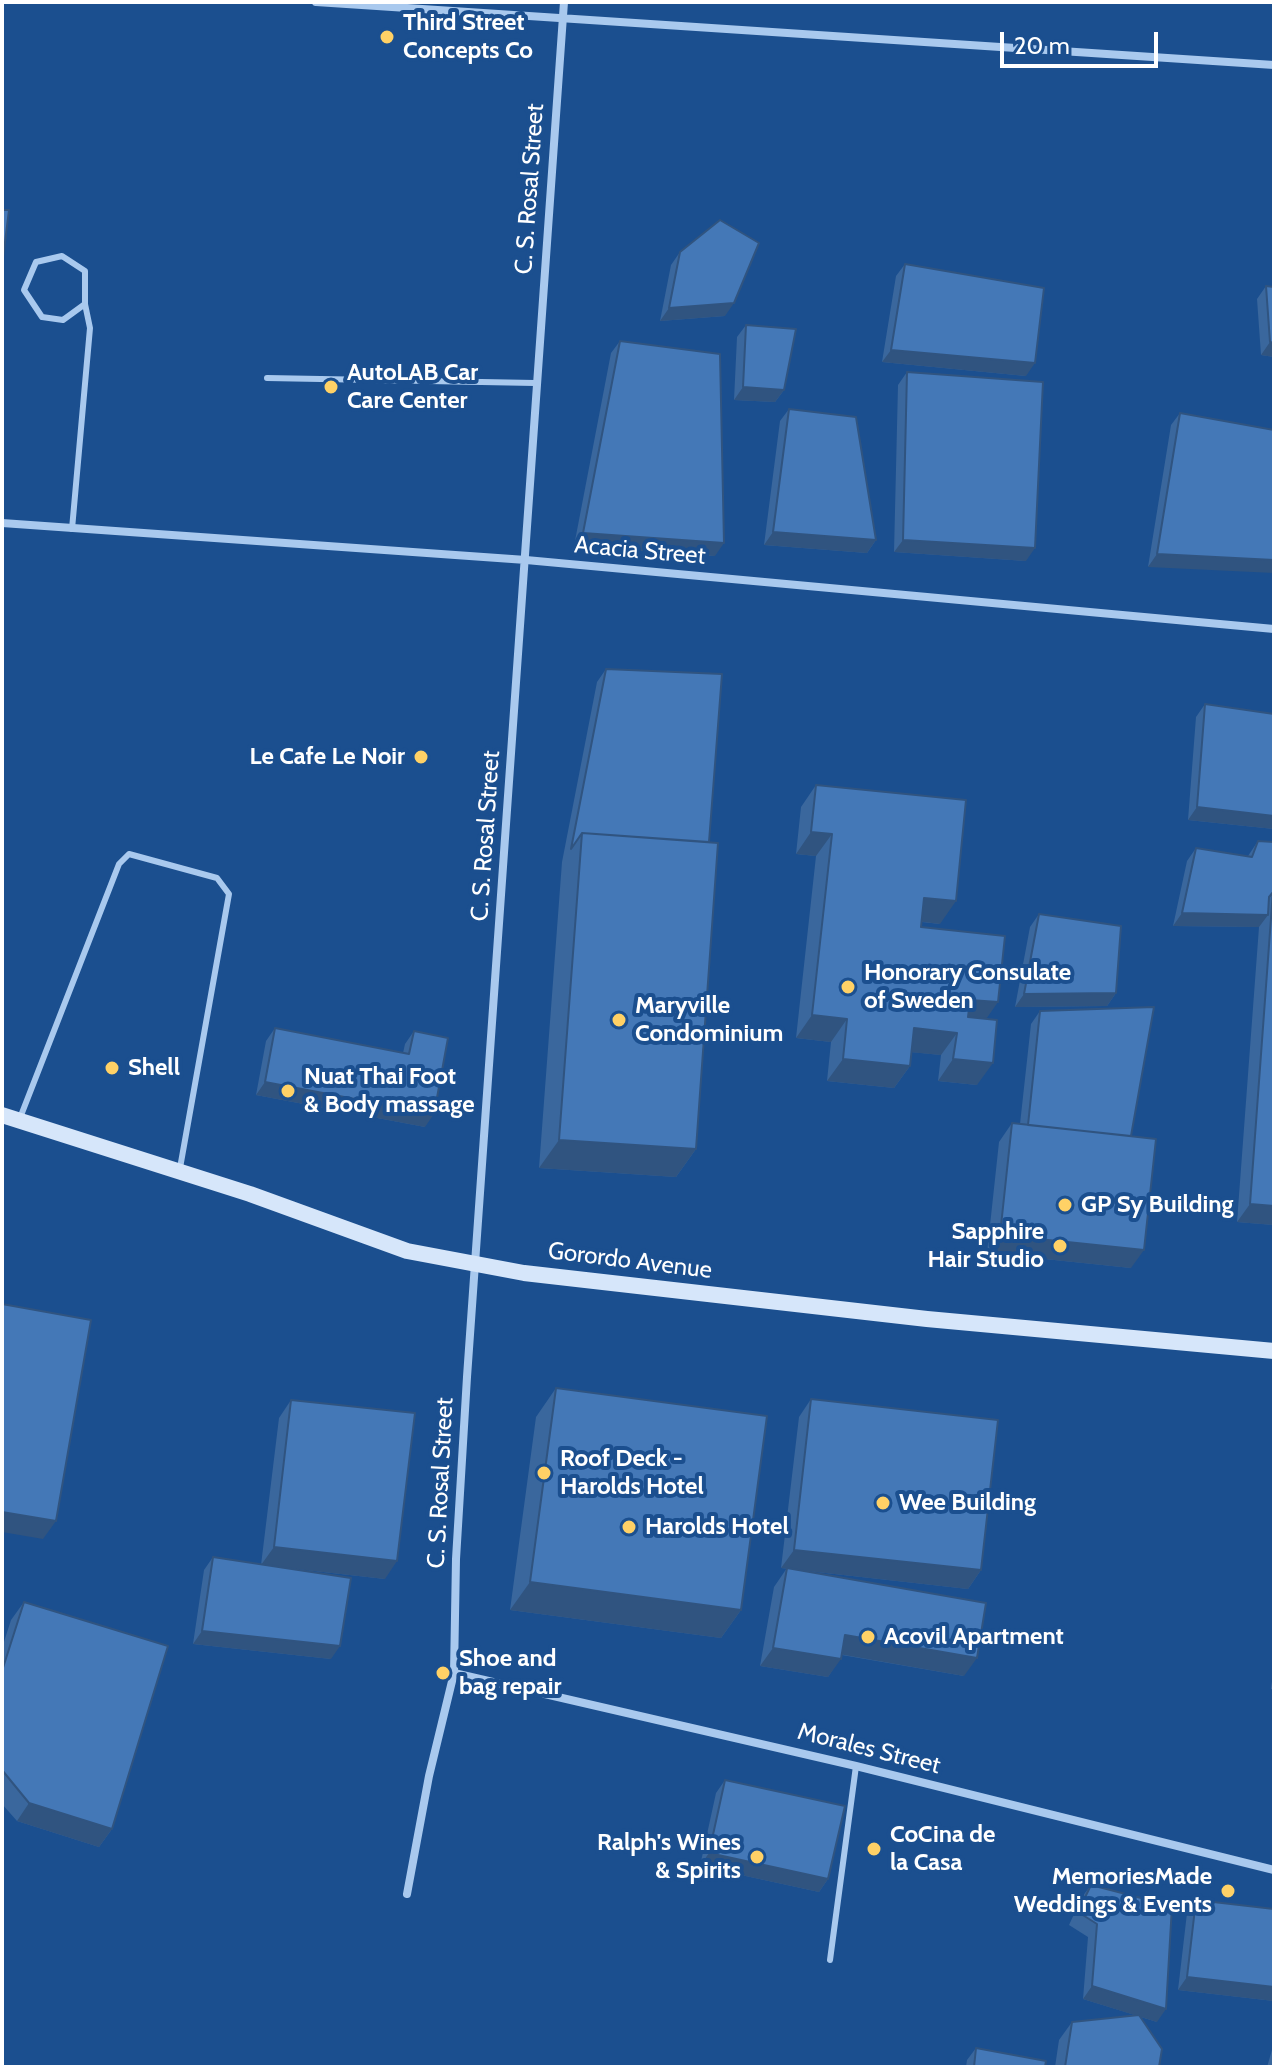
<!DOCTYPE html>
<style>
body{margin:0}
#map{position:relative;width:1276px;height:2069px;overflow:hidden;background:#1b4f8f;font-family:Cabin,sans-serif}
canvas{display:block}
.frame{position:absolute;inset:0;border:4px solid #fff;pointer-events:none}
.scale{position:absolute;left:1000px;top:32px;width:158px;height:36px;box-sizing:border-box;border:4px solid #fff;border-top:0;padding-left:10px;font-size:24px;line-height:28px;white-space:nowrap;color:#fff;-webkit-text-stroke:6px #1b4f8f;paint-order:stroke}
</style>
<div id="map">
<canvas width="1276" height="2069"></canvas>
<div class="frame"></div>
<div class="scale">20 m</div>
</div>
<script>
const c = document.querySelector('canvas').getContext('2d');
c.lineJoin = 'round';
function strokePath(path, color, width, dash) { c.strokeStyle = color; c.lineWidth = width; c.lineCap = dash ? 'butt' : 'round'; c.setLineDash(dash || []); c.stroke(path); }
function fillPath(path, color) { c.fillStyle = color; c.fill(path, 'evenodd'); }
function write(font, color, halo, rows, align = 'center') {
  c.font = font + ' Cabin,sans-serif'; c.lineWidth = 8; c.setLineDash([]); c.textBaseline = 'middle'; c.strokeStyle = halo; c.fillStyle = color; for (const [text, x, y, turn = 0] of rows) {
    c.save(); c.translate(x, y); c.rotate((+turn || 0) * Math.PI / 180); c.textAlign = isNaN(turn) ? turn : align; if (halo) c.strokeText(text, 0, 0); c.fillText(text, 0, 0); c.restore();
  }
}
const service = new Path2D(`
 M 62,256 L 85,271 L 85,304 L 63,320 L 42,317 L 24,290 L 36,262 Z
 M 267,378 L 535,383
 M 72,529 L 90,328 L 85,304
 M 20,1118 L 119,864 L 129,854 L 217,878 L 229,894 L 180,1168
 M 830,1960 L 856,1766`);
const minor = new Path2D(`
 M 316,2 L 1274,65
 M 2,523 L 526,560 L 1274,629
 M 454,1673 L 856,1766 L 1274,1870
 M 407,1894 L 429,1776 L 454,1673 L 456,1559 L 467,1377 L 564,2`);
const secondary = new Path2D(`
 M 2,1115 L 250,1194 L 407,1251 L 524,1273 L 927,1319 L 1274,1351`);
const wall = new Path2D(`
 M 680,252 L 725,316 L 660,321 L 671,265 Z
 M 905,264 L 1026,376 L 882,362 L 896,276 Z
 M 1266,286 L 1274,357 L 1261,355 L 1257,299 Z
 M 746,325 L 784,390 L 775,402 L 734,400 L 737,337 Z
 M 620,341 L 715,556 L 574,546 L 611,353 Z
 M 907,372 L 1026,561 L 894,552 L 898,385 Z
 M 789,409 L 876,540 L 867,553 L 764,545 L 780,421 Z
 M 1180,413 L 1274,430 L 1148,567 L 1171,425 Z
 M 606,669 L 709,842 L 696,1149 L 676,1177 L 539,1168 L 562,862 L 597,682 Z
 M 1205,704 L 1274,714 L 1274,829 L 1188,820 L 1196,717 Z
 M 816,785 L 940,924 L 922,922 L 921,927 L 986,1019 L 977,1085 L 938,1081 L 941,1055 L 911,1052 L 910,1066 L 894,1088 L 827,1081 L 831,1042 L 796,1038 L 816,856 L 796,854 L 801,807 Z
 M 1258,841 L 1274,842 L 1274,1225 L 1237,1222 L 1259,927 L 1173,926 L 1187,861 L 1196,848 L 1248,856 Z
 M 1039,914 L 1116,993 L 1107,1006 L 1015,1007 L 1030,927 Z
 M 1040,1011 L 1131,1136 L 1131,1268 L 987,1253 L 999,1142 L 1012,1123 L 1020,1124 L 1031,1024 Z
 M 275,1028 L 403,1053 L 405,1044 L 414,1031 L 425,1127 L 256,1095 L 266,1041 Z
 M 556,1388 L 741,1610 L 721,1638 L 510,1610 L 536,1417 Z
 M 811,1399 L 981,1570 L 968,1589 L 781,1568 L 799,1417 Z
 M 291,1400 L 385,1579 L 270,1566 L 331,1659 L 193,1644 L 204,1570 L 213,1557 L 261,1565 L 279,1418 Z
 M 787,1568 L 964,1676 L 842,1655 L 828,1677 L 760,1666 L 774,1587 Z
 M 24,1602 L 112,1829 L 99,1847 L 17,1821 L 2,1804 L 2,1648 L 11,1620 Z
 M 1274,1666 L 1274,1690 L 1271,1689 Z
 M 725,1780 L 828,1879 L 819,1892 L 700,1866 L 716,1793 Z
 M 1091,1885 L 1157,2022 L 1141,2017 L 1159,2067 L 1055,2067 L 1059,2040 L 1072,2022 L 1135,2015 L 1083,1999 L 1088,1937 L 1069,1925 L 1082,1897 Z
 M 1196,1900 L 1274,2001 L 1178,1990 L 1187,1913 Z
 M 1274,2043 L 1274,2067 L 1267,2067 Z
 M 976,2048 L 1045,2067 L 966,2067 L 967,2060 Z`);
const shadedWall = new Path2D(`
 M 734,303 L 725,316 L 660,321 L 669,308 Z
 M 1270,342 L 1274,343 L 1274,357 L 1261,355 Z
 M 891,350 L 1035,363 L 1026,376 L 882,362 Z
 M 743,387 L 784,390 L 775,402 L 734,400 Z
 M 773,532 L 876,540 L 867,553 L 764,545 Z
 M 583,533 L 724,543 L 715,556 L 574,546 Z
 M 903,540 L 1035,548 L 1026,561 L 894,552 Z
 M 1157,554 L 1274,560 L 1274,573 L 1148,567 Z
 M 1197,807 L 1274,816 L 1274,829 L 1188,820 Z
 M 811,832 L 832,834 L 816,856 L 796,854 Z
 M 924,898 L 956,901 L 940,924 L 908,920 Z
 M 1182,913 L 1268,915 L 1259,927 L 1173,926 Z
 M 1116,993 L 1107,1006 L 1015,1007 L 1024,994 Z
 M 970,1000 L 998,1002 L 982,1025 L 954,1022 Z
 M 812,1015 L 847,1019 L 831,1042 L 796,1038 Z
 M 914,1028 L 957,1033 L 941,1055 L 898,1051 Z
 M 843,1059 L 910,1066 L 894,1088 L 827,1081 Z
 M 953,1059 L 993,1063 L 977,1085 L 938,1081 Z
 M 265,1082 L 434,1114 L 425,1127 L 256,1095 Z
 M 559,1140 L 696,1149 L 676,1177 L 539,1168 Z
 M 1250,1204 L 1274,1206 L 1274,1225 L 1237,1222 Z
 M 1000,1235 L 1144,1250 L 1131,1268 L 987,1253 Z
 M 2,1512 L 56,1521 L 43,1539 L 2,1532 Z
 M 274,1547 L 397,1561 L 385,1579 L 261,1565 Z
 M 794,1550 L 981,1570 L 968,1589 L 781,1568 Z
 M 530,1582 L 741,1610 L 721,1638 L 510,1610 Z
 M 202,1631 L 340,1646 L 331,1659 L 193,1644 Z
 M 845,1635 L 977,1658 L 964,1676 L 833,1653 Z
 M 773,1648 L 841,1659 L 828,1677 L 760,1666 Z
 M 29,1803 L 112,1829 L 99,1847 L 17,1821 Z
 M 709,1853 L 828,1879 L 819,1892 L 700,1866 Z
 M 1187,1977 L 1274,1987 L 1274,2001 L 1178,1990 Z
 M 1092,1986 L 1166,2009 L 1157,2022 L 1083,1999 Z`);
const building = new Path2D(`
 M 2,210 L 9,210 L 2,266 Z
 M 720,220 L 759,243 L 734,303 L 669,308 L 680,252 Z
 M 905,264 L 1044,288 L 1035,363 L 891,350 Z
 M 1266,286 L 1274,287 L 1274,343 L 1270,342 Z
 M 746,325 L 796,329 L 784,390 L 743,387 Z
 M 620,341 L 720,354 L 724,543 L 583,533 Z
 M 907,372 L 1043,382 L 1035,548 L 903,540 Z
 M 789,409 L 856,417 L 876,540 L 773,532 Z
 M 1180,413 L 1274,430 L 1274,560 L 1157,554 Z
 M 606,669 L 722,674 L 709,842 L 582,833 L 571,849 Z
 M 1205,704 L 1274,714 L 1274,816 L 1197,807 Z
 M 816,785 L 966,800 L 956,901 L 924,898 L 921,927 L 1005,936 L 998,1002 L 970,1000 L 968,1017 L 997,1020 L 993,1063 L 953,1059 L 957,1033 L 914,1028 L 910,1066 L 843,1059 L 847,1019 L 812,1015 L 832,834 L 811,832 Z
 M 582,833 L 718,843 L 696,1149 L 559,1140 Z
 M 1258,841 L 1274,842 L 1274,891 L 1269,897 L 1268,915 L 1182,913 L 1196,848 L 1252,857 Z
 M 1273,891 L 1274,891 L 1274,1206 L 1250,1204 Z
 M 1039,914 L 1121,926 L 1116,993 L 1024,994 Z
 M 1154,1007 L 1131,1136 L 1028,1125 L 1040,1011 Z
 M 275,1028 L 409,1054 L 414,1031 L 448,1038 L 434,1114 L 265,1082 Z
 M 1012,1123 L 1156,1139 L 1144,1250 L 1000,1235 Z
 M 2,1304 L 91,1320 L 56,1521 L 2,1512 Z
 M 556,1388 L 767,1416 L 741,1610 L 530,1582 Z
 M 811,1399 L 998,1420 L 981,1570 L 794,1550 Z
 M 291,1400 L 415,1413 L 397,1561 L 274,1547 Z
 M 213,1557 L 351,1578 L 340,1646 L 202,1631 Z
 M 787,1568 L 986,1603 L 977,1658 L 845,1635 L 841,1659 L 773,1648 Z
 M 24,1602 L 168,1646 L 112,1829 L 29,1803 L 2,1770 L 2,1671 Z
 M 725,1780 L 845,1806 L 828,1879 L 709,1853 Z
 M 1091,1885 L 1172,1906 L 1166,2009 L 1092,1986 L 1097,1924 L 1078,1912 Z
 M 1196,1900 L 1274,1909 L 1274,1987 L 1187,1977 Z
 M 1139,2015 L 1162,2049 L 1159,2067 L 1065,2067 L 1072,2022 Z
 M 976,2048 L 1046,2061 L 1045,2067 L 974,2067 Z`);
const markers = [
 [387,37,8,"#ffd166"],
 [331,387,8,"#ffd166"],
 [421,757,8,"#ffd166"],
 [848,987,8,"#ffd166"],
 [619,1020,8,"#ffd166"],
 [112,1068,8,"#ffd166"],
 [288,1091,8,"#ffd166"],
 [1065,1205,8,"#ffd166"],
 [1060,1246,8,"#ffd166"],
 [544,1473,8,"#ffd166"],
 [883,1503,8,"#ffd166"],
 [629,1527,8,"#ffd166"],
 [868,1637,8,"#ffd166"],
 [443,1673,8,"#ffd166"],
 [874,1849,8,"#ffd166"],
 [757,1857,8,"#ffd166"],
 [1228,1891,8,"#ffd166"]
];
const poiNames = [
 ["Third Street",403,23],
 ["Concepts Co",403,51],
 ["AutoLAB Car",347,373],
 ["Care Center",347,401],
 ["Le Cafe Le Noir",405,757,"right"],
 ["Honorary Consulate",864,973],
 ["of Sweden",864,1001],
 ["Maryville",635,1006],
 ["Condominium",635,1034],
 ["Shell",128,1068],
 ["Nuat Thai Foot",304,1077],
 ["& Body massage",304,1105],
 ["GP Sy Building",1081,1205],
 ["Sapphire",1044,1232,"right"],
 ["Hair Studio",1044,1260,"right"],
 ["Roof Deck -",560,1459],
 ["Harolds Hotel",560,1487],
 ["Wee Building",899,1503],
 ["Harolds Hotel",645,1527],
 ["Acovil Apartment",884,1637],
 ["Shoe and",459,1659],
 ["bag repair",459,1687],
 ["CoCina de",890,1835],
 ["la Casa",890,1863],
 ["Ralph's Wines",741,1843,"right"],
 ["& Spirits",741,1871,"right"],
 ["MemoriesMade",1212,1877,"right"],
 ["Weddings & Events",1212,1905,"right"]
];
const streetNames = [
 ["C. S. Rosal Street",530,189,-86],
 ["Acacia Street",640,551,5],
 ["C. S. Rosal Street",486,836,-86],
 ["Gorordo Avenue",630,1261,7],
 ["C. S. Rosal Street",441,1483,-87],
 ["Morales Street",869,1749,14]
];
strokePath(service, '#a9c9ee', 6);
strokePath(minor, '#a9c9ee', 8);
strokePath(secondary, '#d6e6fa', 16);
fillPath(wall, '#3a679d');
fillPath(shadedWall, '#305480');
fillPath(building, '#4478b7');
strokePath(building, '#305480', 2);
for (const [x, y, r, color] of markers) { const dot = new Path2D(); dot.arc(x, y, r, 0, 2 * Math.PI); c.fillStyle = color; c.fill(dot); strokePath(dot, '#1b4f8f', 3); }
write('bold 24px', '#fff', '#1b4f8f', poiNames, 'left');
write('24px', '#fff', '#1b4f8f', streetNames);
</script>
